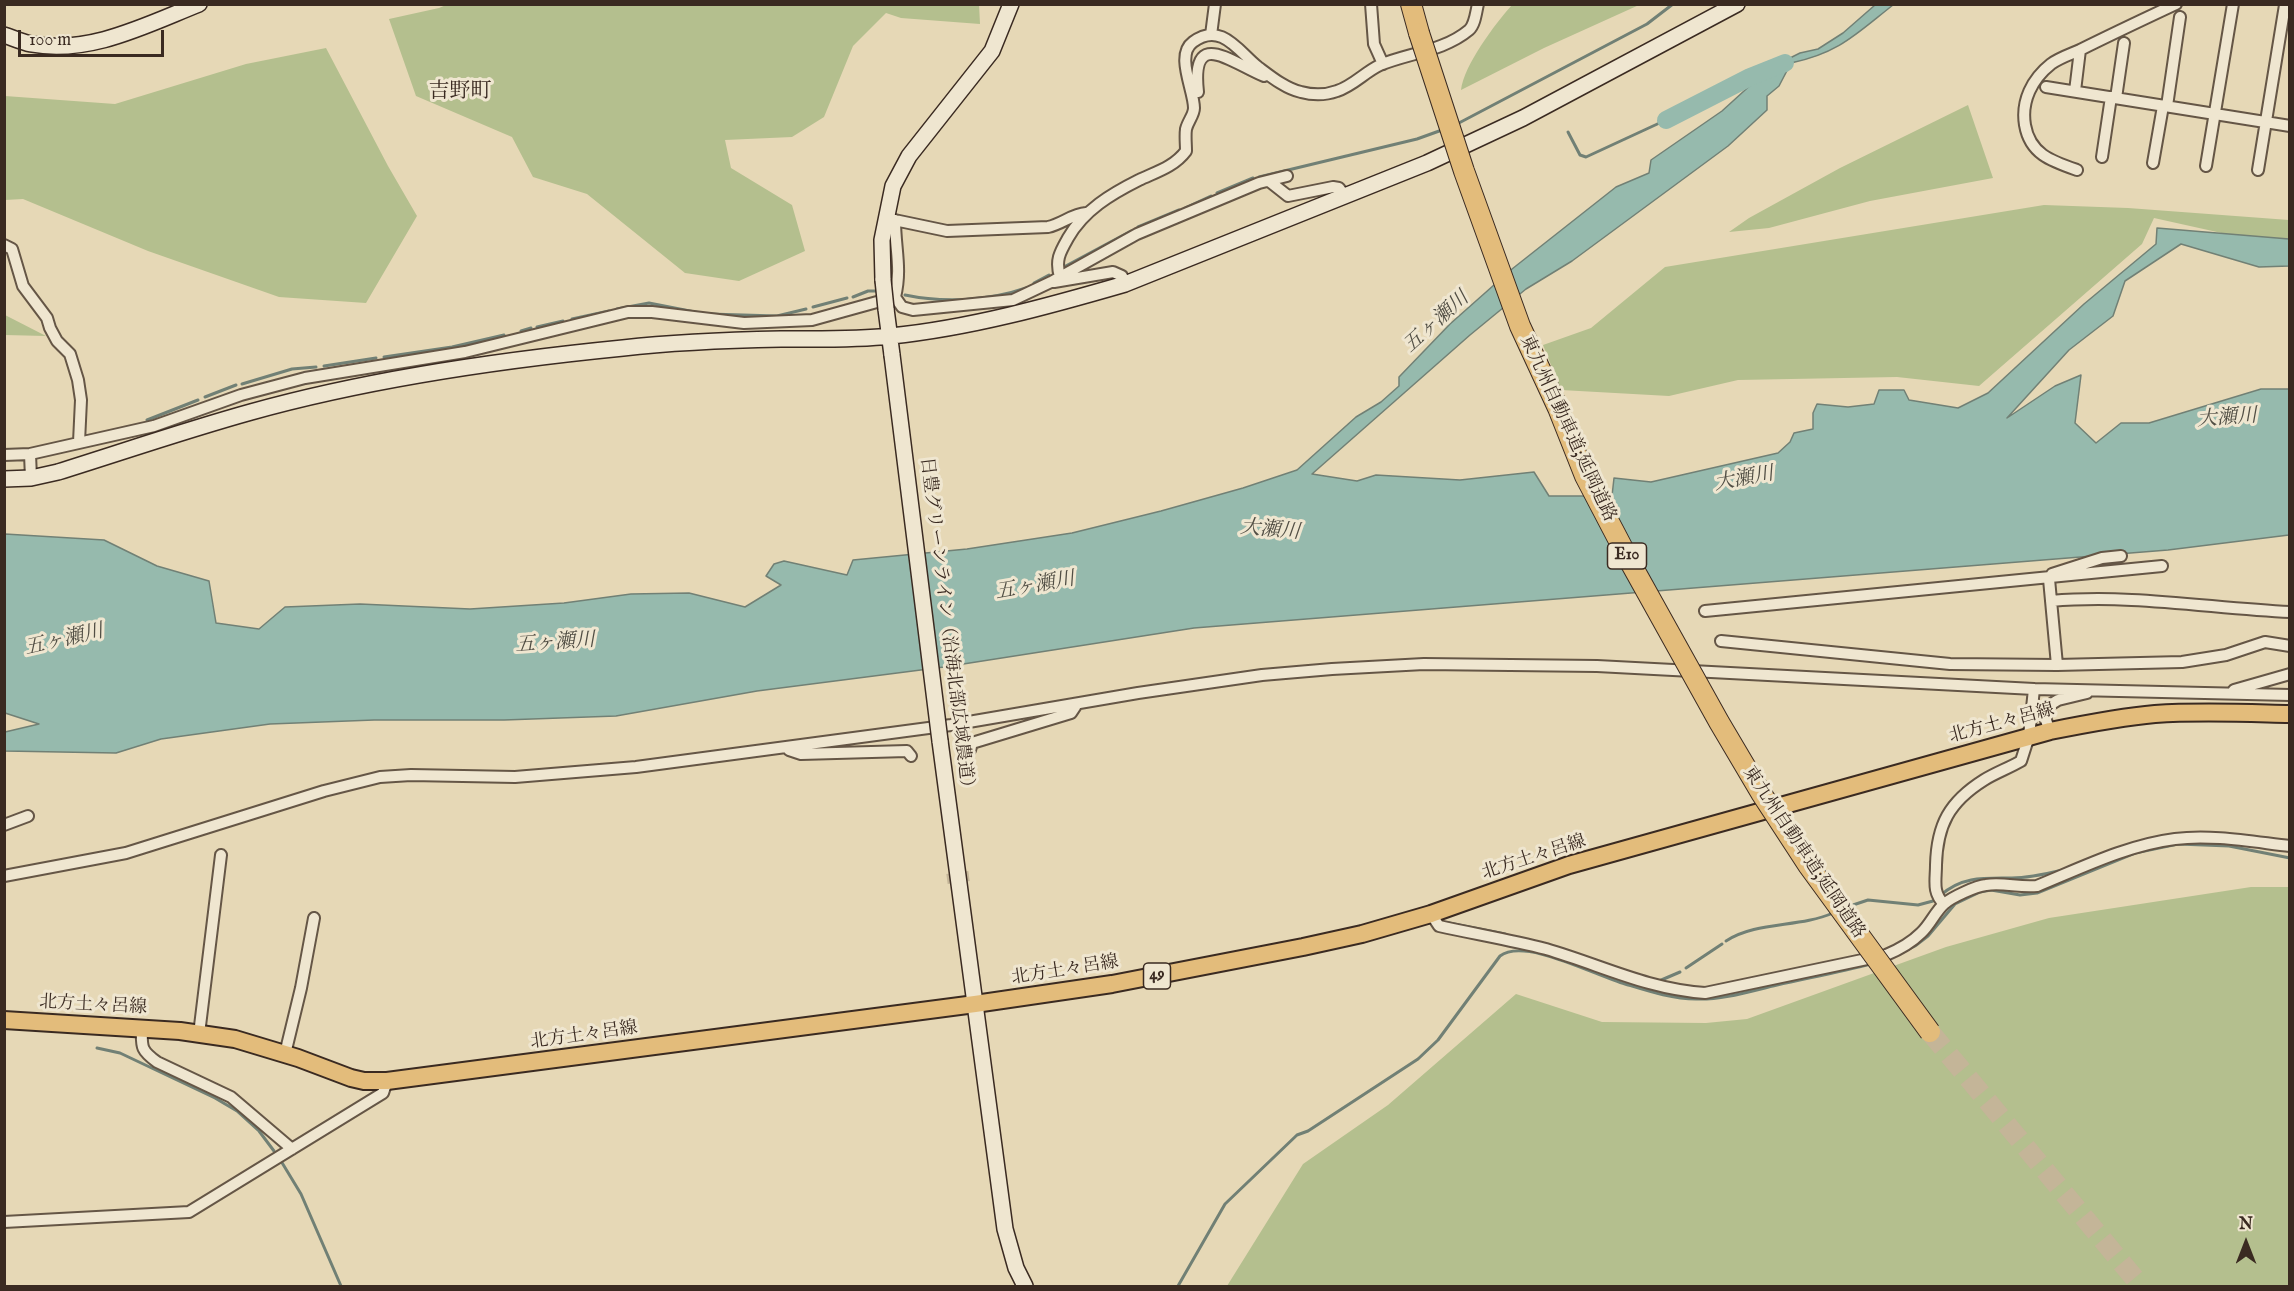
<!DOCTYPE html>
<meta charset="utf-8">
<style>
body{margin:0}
#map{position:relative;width:2294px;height:1291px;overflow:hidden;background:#e6d8b6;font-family:"IM FELL English",serif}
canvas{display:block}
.frame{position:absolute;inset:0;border:6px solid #3a2a21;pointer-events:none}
.north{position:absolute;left:2216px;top:1213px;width:60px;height:60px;-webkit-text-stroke:4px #efe6d0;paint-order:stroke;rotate:0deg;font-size:16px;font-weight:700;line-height:24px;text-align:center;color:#3a2a21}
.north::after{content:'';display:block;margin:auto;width:21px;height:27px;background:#3a2a21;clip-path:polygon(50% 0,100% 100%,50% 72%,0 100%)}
.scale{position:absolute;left:18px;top:30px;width:146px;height:27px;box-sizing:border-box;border:3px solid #3a2a21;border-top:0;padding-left:8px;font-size:18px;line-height:21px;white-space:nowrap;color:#3a2a21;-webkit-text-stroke:4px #efe6d0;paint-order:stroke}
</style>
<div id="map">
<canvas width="2294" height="1291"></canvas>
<div class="frame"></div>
<div class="north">N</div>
<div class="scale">100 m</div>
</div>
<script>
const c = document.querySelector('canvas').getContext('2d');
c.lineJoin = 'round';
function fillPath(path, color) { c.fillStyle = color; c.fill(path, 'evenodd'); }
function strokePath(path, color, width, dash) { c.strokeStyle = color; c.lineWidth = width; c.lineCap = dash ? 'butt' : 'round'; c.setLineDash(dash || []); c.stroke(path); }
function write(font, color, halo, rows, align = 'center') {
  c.font = font + ' "IM FELL English","Noto Serif JP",serif'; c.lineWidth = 6; c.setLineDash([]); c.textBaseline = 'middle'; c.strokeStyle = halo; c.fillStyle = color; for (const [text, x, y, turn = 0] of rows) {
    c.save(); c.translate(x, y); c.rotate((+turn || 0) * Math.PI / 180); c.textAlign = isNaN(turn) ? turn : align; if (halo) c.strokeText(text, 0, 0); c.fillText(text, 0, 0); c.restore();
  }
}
const green = new Path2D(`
 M 446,5 L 979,4 L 980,24 L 901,18 L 886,13 L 853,46 L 824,117 L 792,137 L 725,140 L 731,168 L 792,205 L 805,251 L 739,281 L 685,273 L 587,194 L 533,177 L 512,137 L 416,96 L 389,19 L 439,8 Z
 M 1512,5 L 1512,4 L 1639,5 L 1544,48 L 1461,90 C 1464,65 1495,24 1512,5 Z
 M 326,48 L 388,166 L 417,216 L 366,303 L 279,297 L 148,251 L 23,199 L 5,200 L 5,96 L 115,104 L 246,64 Z
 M 1968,105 L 1993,178 L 1870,201 L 1769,228 L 1729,232 L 1749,218 L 1840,168 Z
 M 2044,205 L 2128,208 L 2289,220 L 2289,248 L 2154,218 L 2142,244 L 1979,386 L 1897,377 L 1738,380 L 1669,396 L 1561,390 L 1543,345 L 1591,328 L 1665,267 Z
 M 4,315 L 5,315 L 46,336 L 5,335 Z
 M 2251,887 L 2289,887 L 2289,1286 L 1227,1286 L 1303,1164 L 1388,1105 L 1516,994 L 1602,1022 L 1706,1023 L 1747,1019 L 1946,947 L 2049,918 Z`);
const water = new Path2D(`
 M 1875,5 L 1893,5 C 1856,34 1839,53 1791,63 L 1779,86 L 1767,96 L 1767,110 L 1728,146 L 1572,261 L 1526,289 L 1470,335 L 1312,474 L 1357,481 L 1376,475 L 1460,480 L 1534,472 L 1549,496 L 1612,496 L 1614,478 L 1651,482 L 1778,453 L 1790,442 L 1794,433 L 1813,429 L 1813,413 L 1817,404 L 1848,407 L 1874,404 L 1879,390 L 1904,390 L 1909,400 L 1958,408 L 1988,393 L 2084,304 L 2156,244 L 2157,228 L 2289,239 L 2289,266 L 2259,267 L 2181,244 L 2125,281 L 2113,316 L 2069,350 L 2007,418 L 2055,386 L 2081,375 L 2075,423 L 2096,443 L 2121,423 L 2149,423 L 2261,389 L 2289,389 L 2289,535 L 2168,550 L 1194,628 L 944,667 L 757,691 L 616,716 L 504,720 L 374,720 L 270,724 L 161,739 L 116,753 L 5,751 L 5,732 L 39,724 L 5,713 L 5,534 L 104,540 L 157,566 L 209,581 L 216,623 L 259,629 L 285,607 L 360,604 L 470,609 L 564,603 L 631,594 L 689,593 L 745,607 L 781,585 L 766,576 L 774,564 L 784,561 L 847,575 L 853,560 L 967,549 L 1072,533 L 1161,511 L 1243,488 L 1297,470 L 1356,417 L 1381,402 L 1399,386 L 1399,377 L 1450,324 L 1512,269 L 1616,187 L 1649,173 L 1651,160 L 1722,111 L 1755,81 L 1784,61 L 1800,53 L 1818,49 L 1843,33 Z`);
const stream = new Path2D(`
 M 1457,124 L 1647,24 L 1673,4
 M 1568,132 L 1580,155 L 1586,157 L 1666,120
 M 1259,177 L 1417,139 L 1442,130
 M 1217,193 L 1253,178
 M 1185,208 L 1211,196
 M 1138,227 L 1179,210
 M 1062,268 L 1131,231
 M 1034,283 L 1049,275
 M 905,295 C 943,303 989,301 1026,288
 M 853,297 L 868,291 L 877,291
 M 813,307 L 847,298
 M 617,309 L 649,303 L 700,313
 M 709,314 L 777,316 L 806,309
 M 572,319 L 609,311
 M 537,327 L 563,321
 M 521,331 L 531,328
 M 384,357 L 452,347 L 504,335
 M 324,366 L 376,358
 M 242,384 L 292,369 L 316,367
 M 205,397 L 236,385
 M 147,420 L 198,400
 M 1941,895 C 1962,876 1985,878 2012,878 C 2029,878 2046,874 2063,870
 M 1847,907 L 1868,900 L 1918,905 L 1933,901
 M 1449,923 L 1505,934
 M 1726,941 C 1757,921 1799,928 1833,913
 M 1891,958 L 1915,946 L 1928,936 L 1955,904 L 1980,892 L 1991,890 L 2020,895 L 2037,893 L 2135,853 L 2178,844 L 2229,846 L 2290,858
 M 1686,968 L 1722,944
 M 1659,981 L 1680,972
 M 97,1048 L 120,1053 L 215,1098 L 237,1111 L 259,1131 L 274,1151
 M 281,1161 L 301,1194 L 341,1286
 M 1178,1286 L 1225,1204 L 1297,1135 L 1308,1131 L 1418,1059 L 1438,1040 L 1500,956 C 1525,937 1596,976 1625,984 C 1648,991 1672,999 1696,999 C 1723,1000 1751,991 1777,985 C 1808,978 1840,972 1871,964`);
const river = new Path2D(`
 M 1666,120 L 1750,77 L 1785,63`);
const streetTunnel = new Path2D(`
 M 947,879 L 969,876`);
const highwayTunnel = new Path2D(`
 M 1930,1032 L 2141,1286`);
const street = new Path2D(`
 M 1371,4 L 1374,44 L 1383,64
 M 1211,35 L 1215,4
 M 2046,87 L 2290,126
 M 2075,91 L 2080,50
 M 1198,92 C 1191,27 1230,62 1264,76
 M 2116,98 L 2124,43
 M 2167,106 L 2180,17
 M 2102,157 L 2111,97
 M 2153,163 L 2163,106
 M 2206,166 L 2233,4
 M 2077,170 C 2051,161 2030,154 2025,125 C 2021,101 2032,79 2051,64 C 2059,58 2071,54 2080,50 C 2112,34 2144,19 2176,4
 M 2258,170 L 2285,5
 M 1269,181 L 1288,196 L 1333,187 L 1339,188 L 1345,196
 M 885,218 L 947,231 L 1048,227 C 1062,224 1072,214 1086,213
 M 4,245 L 12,249 L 23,286 L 47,318 L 50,328 L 57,341 L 70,354 L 78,380 L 81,400 L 79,442
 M 1060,277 C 1055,260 1060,252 1068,238 C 1084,210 1111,194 1139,180 C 1156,172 1174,167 1186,151 C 1186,144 1185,136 1186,129 C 1188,121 1194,115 1194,108 C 1194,90 1175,55 1193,42 C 1221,21 1239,52 1258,67 C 1270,76 1286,89 1301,92 C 1312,95 1326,95 1337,91 C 1353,86 1365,72 1380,65 C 1409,53 1444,51 1469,30 C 1475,25 1476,12 1478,4
 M 1054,282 L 1113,272 L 1122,276 L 1125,284
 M 895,297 C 902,269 895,248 895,220
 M 30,454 L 31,478
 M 4,455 L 30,454 L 154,426 L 241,395 L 305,378 L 465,352 L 628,312 L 652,312 L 744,323 L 812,320 L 895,297 L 902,307 L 913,310 L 1013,300 L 1051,282 L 1137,234 L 1259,183 L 1287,176
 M 2051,601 C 2132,594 2209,608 2290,612
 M 1705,611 L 2162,566
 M 1721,641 L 1950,664 L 2057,665 L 2182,662 L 2226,655 L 2265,642 L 2290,646
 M 2057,665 L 2049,579 L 2052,574 L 2102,558 L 2121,556
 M 2234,690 L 2290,674
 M 2050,731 L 2044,715 L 2045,708 L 2058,700 L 2087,693
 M 789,750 L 801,754 L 907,751 L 911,756
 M 970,750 L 972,743 L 1071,713 L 1077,704
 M 4,825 L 28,816
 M 4,876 L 126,853 L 324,791 L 380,777 L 411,775 L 515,777 L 636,767 L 951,725 L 1138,693 L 1262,675 L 1332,669 L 1424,664 L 1597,666 L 2034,689 L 2290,695
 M 1944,904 C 1932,892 1936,881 1936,865 C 1937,825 1949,802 1984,780 C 1995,773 2009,768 2021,761 L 2029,736 L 2034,689
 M 1431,914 L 1439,926 C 1475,934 1511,940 1546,949 C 1601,965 1647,989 1705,993 L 1886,955 C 1898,950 1911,943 1921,933 C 1930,925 1935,912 1944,904 C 1952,897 1976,886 1986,885 C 2003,882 2019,888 2037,886 C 2081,868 2127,845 2175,839 C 2211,834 2254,842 2290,846
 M 142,1029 C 141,1048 142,1051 157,1062 L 231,1097 L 292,1149
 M 199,1034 L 221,855
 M 285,1054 L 301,988 L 314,918
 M 4,1222 L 189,1212 L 383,1093 L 387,1081`);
const secondary = new Path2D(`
 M 4,35 C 13,38 22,42 31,44 C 89,55 146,25 199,4
 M 883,280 L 882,240 L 893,186 L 909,156 L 992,51 L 1011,4
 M 886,309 L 892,355
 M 4,479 L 31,478 L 58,472 C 122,452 186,430 251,412 C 369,379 501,360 623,348 C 675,342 729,340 781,339 C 817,339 855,340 891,336 C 970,328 1049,306 1125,284 L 1427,163 L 1523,118 L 1737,4
 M 940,741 L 1005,1229 L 1016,1268 L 1025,1286`);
const primary = new Path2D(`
 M 4,1020 L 180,1031 L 235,1039 L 298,1058 L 351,1078 L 364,1081 L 387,1081 L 975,1004 L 1112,984 L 1303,947 L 1362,934 L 1431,914 L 1569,865 L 2050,731 C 2085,724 2120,717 2155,714 C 2200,711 2245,713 2290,714`);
const highway = new Path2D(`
 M 1411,4 L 1419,33`);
const secondaryBridge = new Path2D(`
 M 883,280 L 886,309
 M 892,355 L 940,741`);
const highwayBridge = new Path2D(`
 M 1419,33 L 1464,171 L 1520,326 L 1558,408 L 1585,476 L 1630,562 L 1719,722 L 1761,793 L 1808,865 L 1930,1032`);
const shields = [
 [1627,556,39],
 [1157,976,27]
];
const shieldNames = [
 ["E10",1627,556],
 ["49",1157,976]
];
const streetNames = [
 ["東九州自動車道;延岡道路",1567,429,65],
 ["日豊グリーンライン（沿海北部広域農道）",946,627,83],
 ["北方土々呂線",2002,724,-15],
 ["東九州自動車道;延岡道路",1803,853,56],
 ["北方土々呂線",1534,858,-18],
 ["北方土々呂線",1065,971,-9],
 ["北方土々呂線",93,1006,3],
 ["北方土々呂線",584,1036,-8]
];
const waterNames = [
 ["五ヶ瀬川",1437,323,-42],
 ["大瀬川",2227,419,-4],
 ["大瀬川",1744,480,-10],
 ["大瀬川",1270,531,5],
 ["五ヶ瀬川",1035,587,-10],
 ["五ヶ瀬川",64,641,-13],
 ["五ヶ瀬川",555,644,-4]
];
const quarterNames = [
 ["吉野町",460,93]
];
fillPath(green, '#b4bf8e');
fillPath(water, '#96baad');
strokePath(water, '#718075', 1.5);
strokePath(stream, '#718075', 3);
strokePath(river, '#96baad', 18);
strokePath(streetTunnel, '#c4b598', 10, [10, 5]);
strokePath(highwayTunnel, '#c4b598', 20, [20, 10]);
strokePath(street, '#655646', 14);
strokePath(secondary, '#3a2a21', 18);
strokePath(primary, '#3a2a21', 20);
strokePath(highway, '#3a2a21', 22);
strokePath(street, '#efe6d0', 10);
strokePath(secondary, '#efe6d0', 15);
strokePath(primary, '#e3bc7b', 16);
strokePath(highway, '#e3bc7b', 20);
strokePath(secondaryBridge, '#3a2a21', 18, []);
strokePath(highwayBridge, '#3a2a21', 22, []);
strokePath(secondaryBridge, '#efe6d0', 15);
strokePath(highwayBridge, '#e3bc7b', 20);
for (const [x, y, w] of shields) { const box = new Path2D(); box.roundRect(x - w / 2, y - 13, w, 26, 4.5); c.fillStyle = '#efe6d0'; c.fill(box); strokePath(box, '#3a2a21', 1.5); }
write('bold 16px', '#3a2a21', null, shieldNames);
write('18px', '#3a2a21', '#efe6d0', streetNames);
write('italic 20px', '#514e44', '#efe6d0', waterNames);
write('21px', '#3a2a21', '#efe6d0', quarterNames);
</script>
